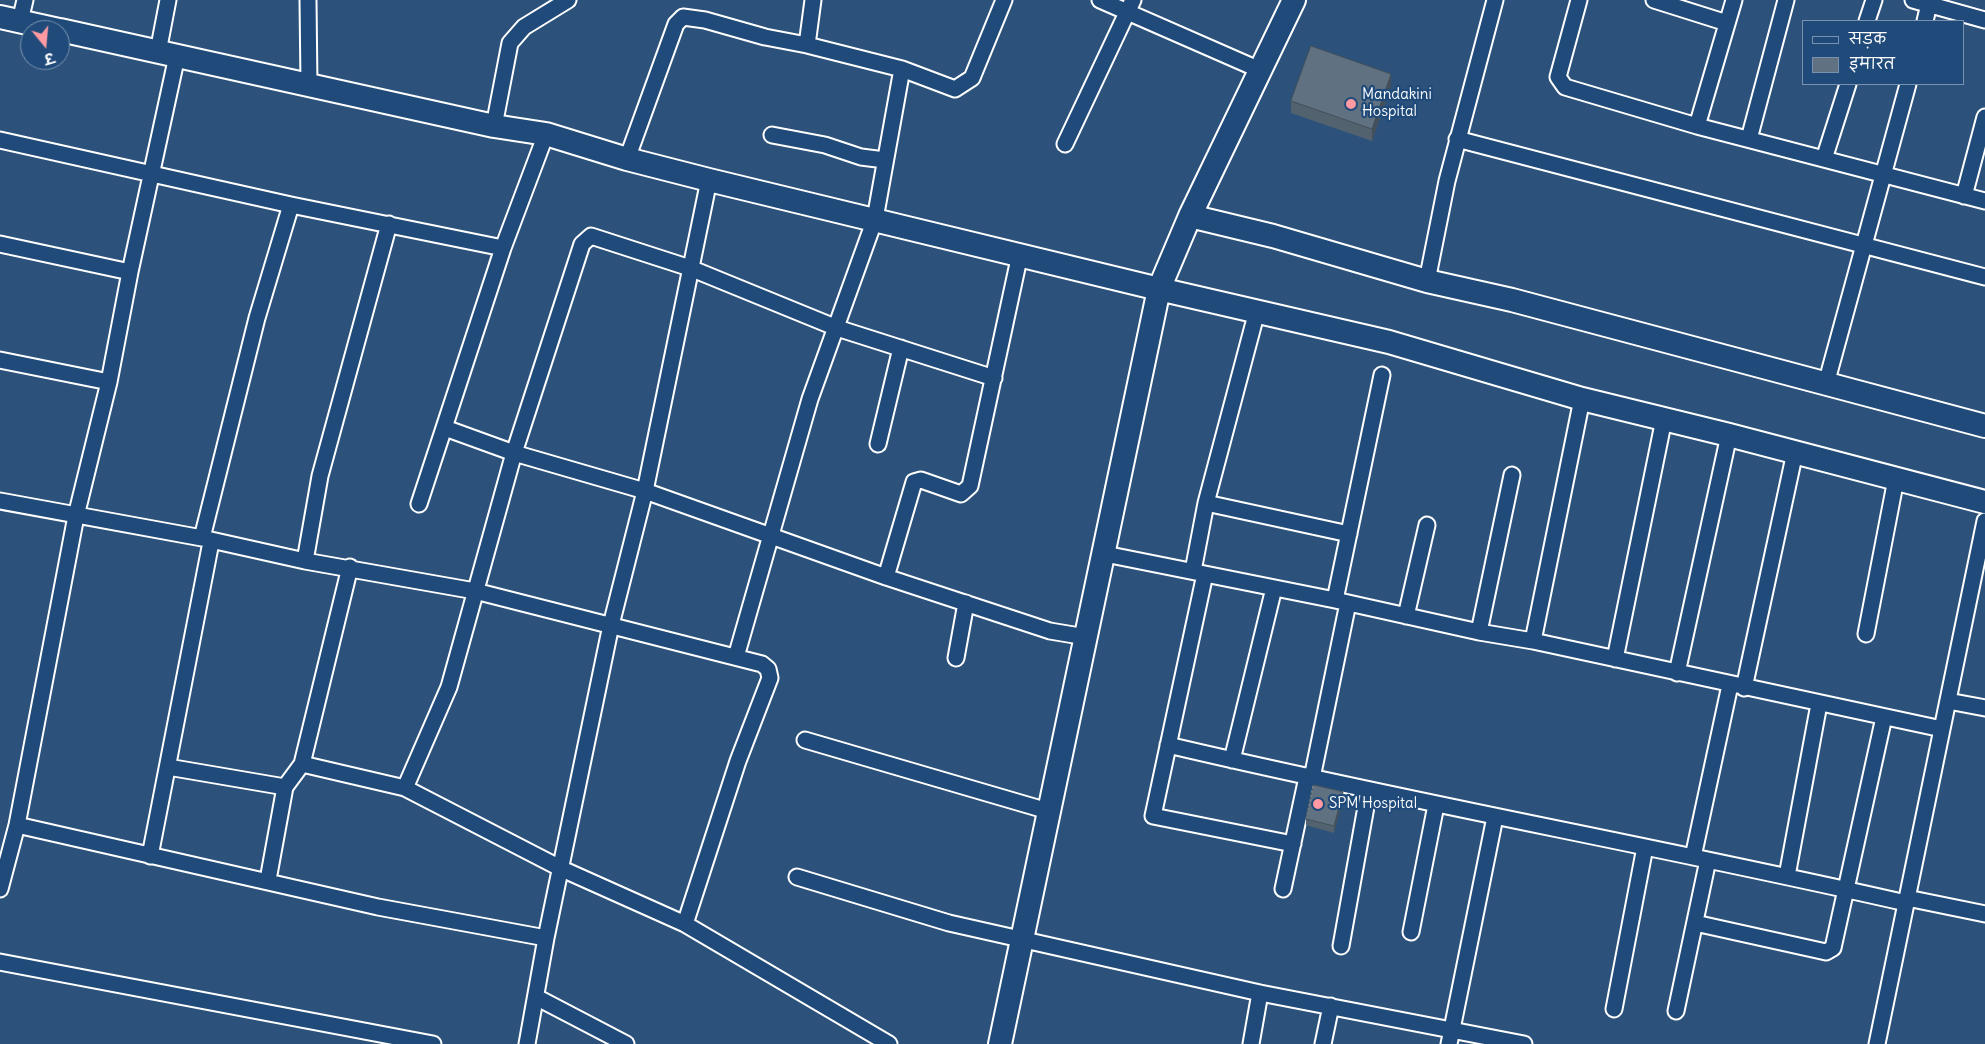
<!DOCTYPE html>
<meta charset="utf-8">
<style>
body{margin:0}
#map{position:relative;width:1985px;height:1044px;overflow:hidden;background:#2c527b;font-family:Delius,"Playpen Sans Deva",sans-serif}
canvas{display:block}
.legend{position:absolute;left:1802px;top:20px;width:162px;height:65px;box-sizing:border-box;background:#1f4a7a;border:1px solid #7992af;margin:0;padding:6px 9px;list-style:none;font-size:15px;color:#fff}
.legend li{display:flex;align-items:center;gap:10px;height:25px}
.legend b{width:25px;border:1px solid #7992af}
.north{position:absolute;left:20px;top:20px;width:50px;height:50px;box-sizing:border-box;background:#1f4a7a;border:1px solid #7992af;border-radius:50%;rotate:163deg;font-size:14px;font-weight:700;line-height:20px;text-align:center;color:#fff}
.north::after{content:'';display:block;margin:auto;width:18px;height:22px;background:#ff9aa2;clip-path:polygon(50% 0,100% 100%,50% 72%,0 100%)}
</style>
<div id="map">
<canvas width="1985" height="1044"></canvas>
<ul class="legend">
<li><b style="height:6px;background:#1f4a7a"></b>सड़क</li>
<li><b style="height:14px;background:#607281"></b>इमारत</li>
</ul>
<div class="north">उ</div>
</div>
<script>
const c = document.querySelector('canvas').getContext('2d');
c.lineJoin = 'round';
function strokePath(path, color, width, dash) { c.strokeStyle = color; c.lineWidth = width; c.lineCap = dash ? 'butt' : 'round'; c.setLineDash(dash || []); c.stroke(path); }
function fillPath(path, color) { c.fillStyle = color; c.fill(path, 'evenodd'); }
function write(font, color, halo, rows, align = 'center') {
  c.font = font + ' Delius,sans-serif'; c.lineWidth = 4.5; c.setLineDash([]); c.textBaseline = 'middle'; c.strokeStyle = halo; c.fillStyle = color; for (const [text, x, y, turn = 0] of rows) {
    c.save(); c.translate(x, y); c.rotate((+turn || 0) * Math.PI / 180); c.textAlign = isNaN(turn) ? turn : align; if (halo) c.strokeText(text, 0, 0); c.fillText(text, 0, 0); c.restore();
  }
}
const street = new Path2D(`
 M 308,0 L 309,85
 M 1100,0 L 1260,70
 M 1579,0 L 1558,77 L 1565,87 L 1697,126 L 1985,201
 M 1654,0 L 1727,23
 M 1913,0 L 1985,20
 M 20,21 L 25,0
 M 1867,21 L 1874,0
 M 1925,21 L 1929,4
 M 807,45 L 813,0
 M 158,52 L 168,0
 M 494,126 L 510,43 L 524,27 L 568,0
 M 1697,126 L 1734,0
 M 772,135 L 825,145 L 861,157 L 885,160
 M 1457,139 L 1985,277
 M 1749,139 L 1786,0
 M 0,140 L 291,205 L 503,248
 M 1065,144 L 1133,0
 M 627,159 L 676,24 L 683,17 L 705,20 L 765,37 L 807,45 L 902,69
 M 1824,159 L 1848,84
 M 1964,196 L 1985,117
 M 0,244 L 130,272
 M 1427,281 L 1447,181 L 1495,0
 M 0,360 L 109,382
 M 1826,384 L 1908,84
 M 445,428 L 514,453 L 645,491 L 886,577 L 1050,631 L 1086,637
 M 878,444 L 901,348
 M 0,501 L 202,538 L 305,561 L 475,591 L 762,664 L 768,669 L 770,678 L 738,761 L 685,924
 M 1206,503 L 1257,311
 M 419,504 L 503,248 L 546,134
 M 202,538 L 257,318 L 291,205
 M 1105,554 L 1335,600 L 1479,632 L 1533,641 L 1942,729
 M 305,561 L 320,476 L 389,224
 M 1193,571 L 1206,503 L 1349,534
 M 1205,574 L 1153,816 L 1293,844
 M 886,577 L 914,482 L 921,480 L 961,494 L 970,486 L 1020,254
 M 1335,600 L 1382,375
 M 1406,616 L 1427,525
 M 1479,632 L 1512,475
 M 1866,634 L 1896,479
 M 1533,641 L 1582,399
 M 736,657 L 810,399 L 875,219 L 902,69 L 955,89 L 972,78 L 1004,0
 M 956,658 L 966,603
 M 1615,659 L 1664,419
 M 1677,673 L 1729,435
 M 1744,688 L 1795,452
 M 1948,701 L 1985,708
 M 805,740 L 1048,811
 M 1168,745 C 1413,803 1661,847 1906,903
 M 1232,760 L 1274,588
 M 302,764 L 405,788 L 562,869 L 685,924 L 889,1044
 M 168,767 L 285,787
 M 1312,778 L 1348,603
 M 405,788 L 449,687 L 514,453 L 582,244 L 591,236 L 690,268 L 837,328 L 994,378
 M 17,825 L 378,907 L 546,938
 M 150,856 L 211,542
 M 1693,857 L 1730,685
 M 1787,876 L 1819,704
 M 797,877 L 949,923 L 1260,993 L 1524,1044
 M 268,880 L 285,787 L 302,764 L 350,567
 M 0,889 L 17,825 L 76,516 L 109,382 L 130,272 L 177,56
 M 1283,889 L 1307,777
 M 1907,898 L 1985,914
 M 1695,923 L 1826,952 L 1833,948 L 1884,717
 M 1411,932 L 1436,805
 M 1341,946 L 1369,790
 M 0,962 L 433,1044
 M 536,997 L 626,1044
 M 1614,1009 L 1645,847
 M 1676,1011 L 1708,860
 M 527,1044 L 546,938 L 611,625 L 645,491 L 709,180
 M 1251,1044 L 1260,993
 M 1323,1044 L 1331,1006
 M 1449,1044 L 1495,817
 M 1877,1044 L 1985,521`);
const secondary = new Path2D(`
 M 0,17 L 59,30
 M 60,30 L 494,126 L 546,134 L 627,159 L 709,180 L 1159,289 L 1389,342 L 1582,399 L 1729,435 L 1985,502
 M 1190,216 L 1273,236 L 1427,281 L 1512,300 L 1985,426
 M 1000,1044 L 1159,289 L 1190,216 L 1294,0`);
const wall = new Path2D(`
 M 1391,86 L 1372,141 L 1291,113 L 1291,101 Z
 M 1343,798 L 1334,833 L 1306,825 L 1306,819 Z`);
const shadedWall = new Path2D(`
 M 1391,74 L 1391,86 L 1372,141 L 1372,129 Z
 M 1343,792 L 1343,798 L 1334,833 L 1334,826 Z`);
const building = new Path2D(`
 M 1311,46 L 1391,74 L 1372,129 L 1291,101 Z
 M 1314,785 L 1343,792 L 1334,826 L 1306,819 Z`);
const markers = [
 [1351,104,6,"#ff9aa2"],
 [1318,804,6,"#ff9aa2"]
];
const poiNames = [
 ["Mandakini",1362,95],
 ["Hospital",1362,112],
 ["SPM Hospital",1329,804]
];
strokePath(street, '#fff', 19);
strokePath(secondary, '#fff', 26);
strokePath(street, '#1f4a7a', 15);
strokePath(secondary, '#1f4a7a', 22);
fillPath(wall, '#53626f');
fillPath(shadedWall, '#43505a');
fillPath(building, '#607281');
strokePath(building, '#43505a', 1);
for (const [x, y, r, color] of markers) { const dot = new Path2D(); dot.arc(x, y, r, 0, 2 * Math.PI); c.fillStyle = color; c.fill(dot); strokePath(dot, '#1f4a7a', 2); }
write('15px', '#fff', '#1f4a7a', poiNames, 'left');
</script>
